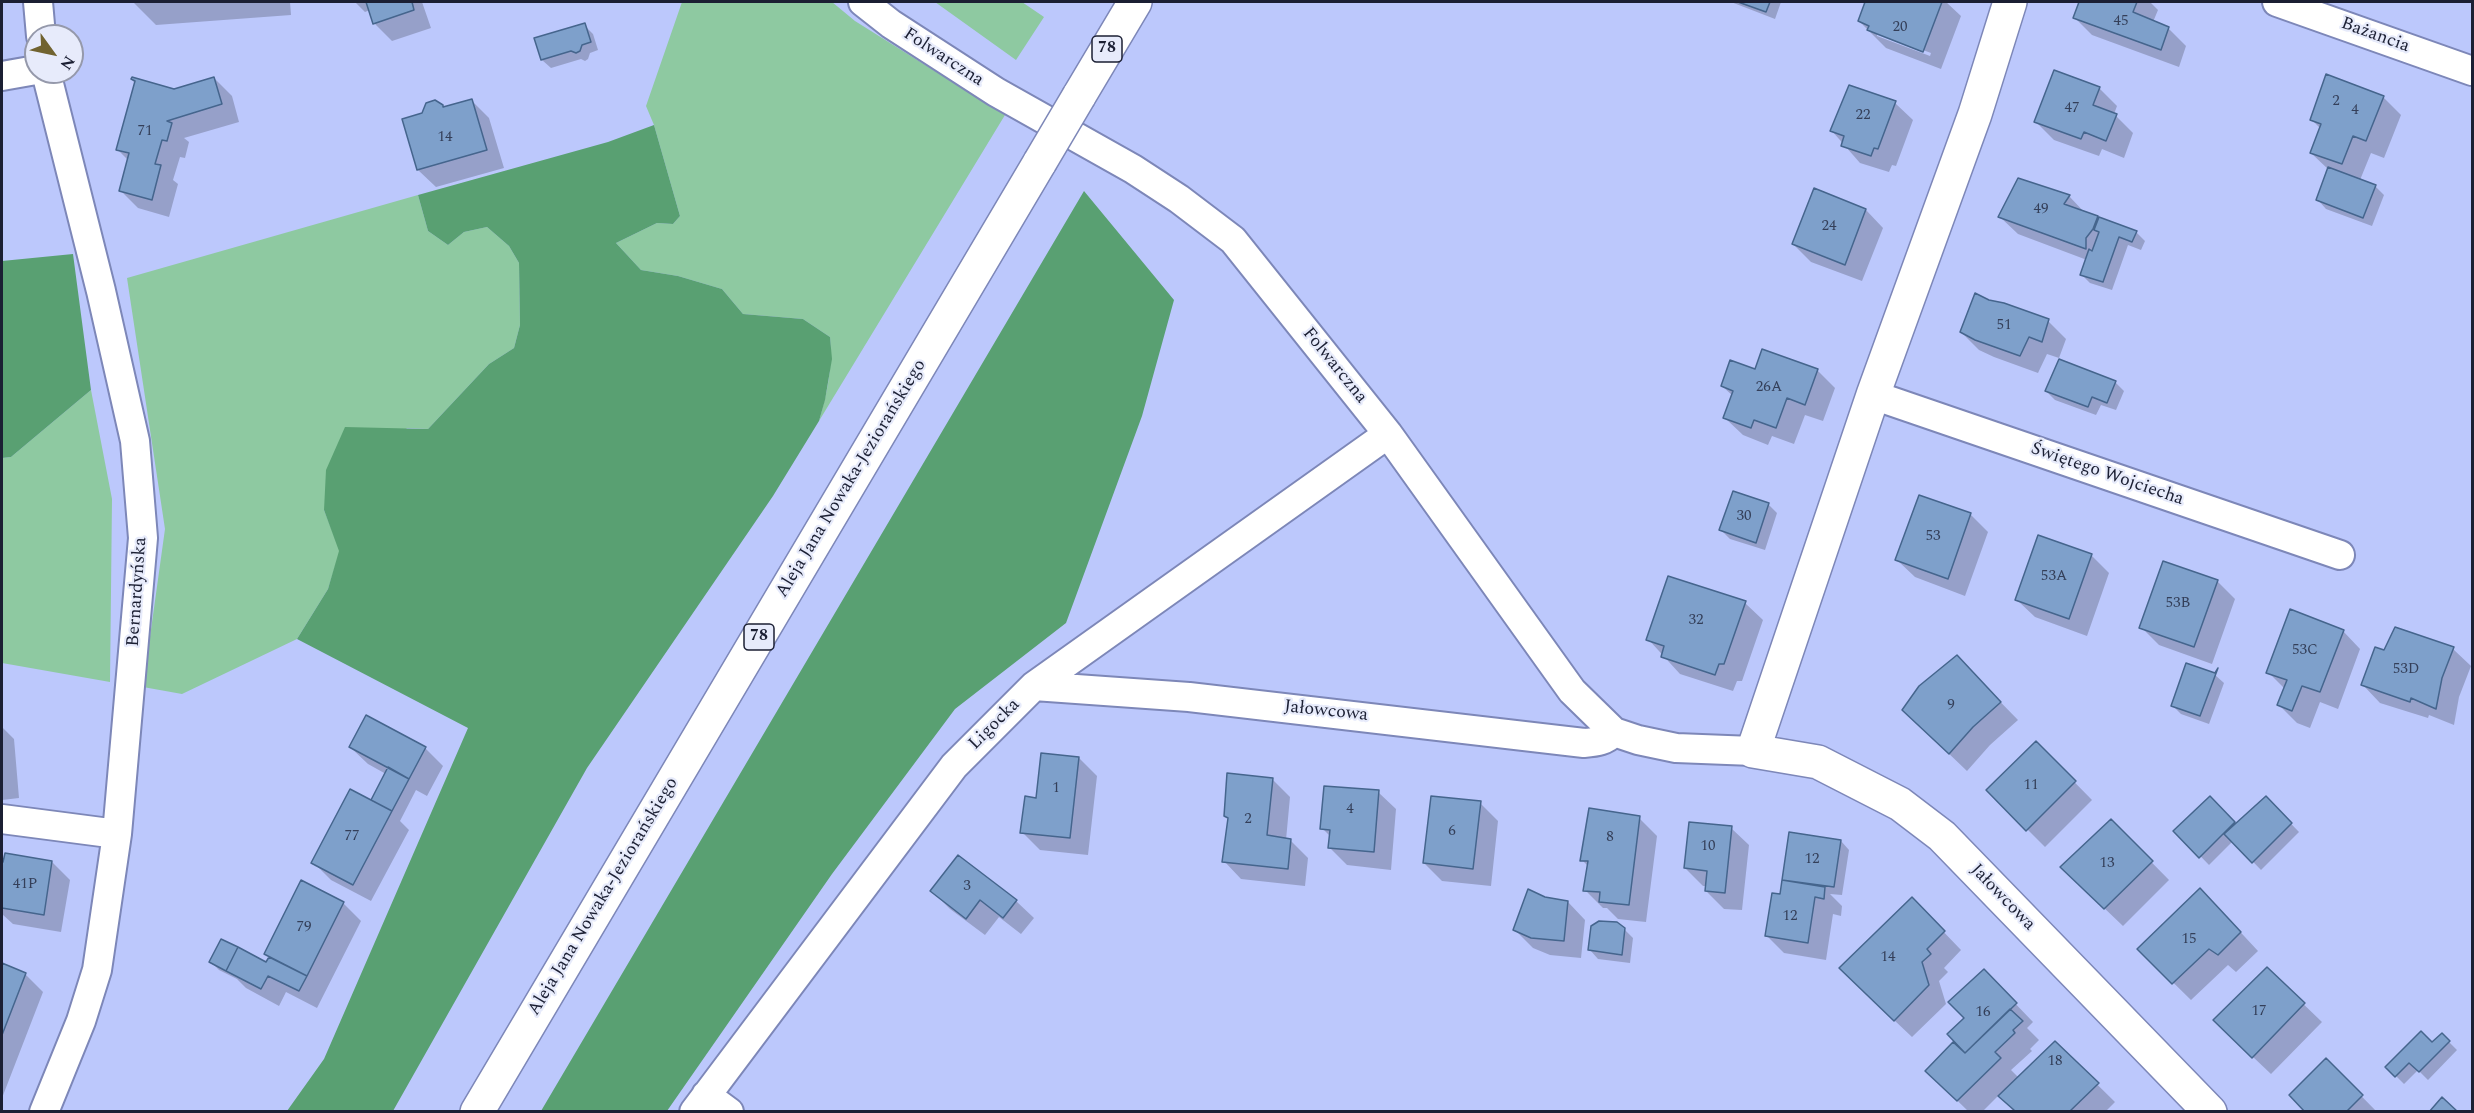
<!DOCTYPE html>
<meta charset="utf-8">
<style>
body{margin:0}
#map{position:relative;width:2474px;height:1113px;overflow:hidden;background:#bcc8fc;font-family:Spectral,serif}
canvas{display:block}
.frame{position:absolute;inset:0;border:3px solid #1b1f33;pointer-events:none}
.north{position:absolute;left:24px;top:24px;width:60px;height:60px;box-sizing:border-box;background:#e7ebfb;border:2px solid #9599ab;border-radius:50%;rotate:123deg;font-size:16px;font-weight:700;line-height:24px;text-align:center;color:#1b1f33}
.north::after{content:'';display:block;margin:auto;width:21px;height:27px;background:#716330;clip-path:polygon(50% 0,100% 100%,50% 72%,0 100%)}
</style>
<div id="map">
<canvas width="2474" height="1113"></canvas>
<div class="frame"></div>
<div class="north">N</div>
</div>
<script>
const c = document.querySelector('canvas').getContext('2d');
c.lineJoin = 'round';
function fillPath(path, color) { c.fillStyle = color; c.fill(path, 'evenodd'); }
function strokePath(path, color, width, dash) { c.strokeStyle = color; c.lineWidth = width; c.lineCap = dash ? 'butt' : 'round'; c.setLineDash(dash || []); c.stroke(path); }
function write(font, color, halo, rows, align = 'center') {
  c.font = font + ' Spectral,serif'; c.lineWidth = 4.5; c.setLineDash([]); c.textBaseline = 'middle'; c.strokeStyle = halo; c.fillStyle = color; for (const [text, x, y, turn = 0] of rows) {
    c.save(); c.translate(x, y); c.rotate((+turn || 0) * Math.PI / 180); c.textAlign = isNaN(turn) ? turn : align; if (halo) c.strokeText(text, 0, 0); c.fillText(text, 0, 0); c.restore();
  }
}
const green = new Path2D(`
 M 682,2 L 832,2 L 855,21 L 1005,115 L 819,421 C 827,394 833,366 830,337 L 803,319 L 743,314 L 722,289 L 678,276 L 641,270 L 616,243 L 657,223 L 673,224 L 680,216 L 654,125 L 646,106 Z
 M 935,2 L 1022,2 L 1044,17 L 1016,60 Z
 M 418,195 L 428,231 L 448,245 L 464,232 L 487,227 L 509,246 L 519,263 L 520,325 L 514,348 L 489,364 L 428,429 L 407,428 L 324,510 L 340,551 L 328,589 L 297,639 L 182,694 L 143,687 L 165,529 L 127,278 Z
 M 91,390 L 112,499 L 110,682 L 2,663 L 2,458 L 11,457 Z`);
const forest = new Path2D(`
 M 654,125 L 680,216 L 673,224 L 657,223 L 616,243 L 641,270 L 678,276 L 722,289 L 743,314 L 803,319 L 830,337 L 832,359 L 825,400 L 819,421 L 773,496 L 587,768 L 393,1111 L 287,1111 L 324,1059 L 468,728 L 297,639 L 328,589 L 339,551 L 324,510 L 326,470 L 345,427 L 428,429 L 489,364 L 514,348 L 520,325 L 519,263 L 509,246 L 487,227 L 464,232 L 448,245 L 428,231 L 418,195 L 608,142 Z
 M 1084,191 L 1174,300 L 1142,416 L 1066,623 L 955,709 L 832,874 L 667,1111 L 541,1111 Z
 M 73,254 L 91,390 L 11,457 L 2,458 L 2,261 Z`);
const shadow = new Path2D(`
 M 133,2 L 290,2 L 291,15 L 156,25 Z
 M 355,2 L 422,2 L 431,28 L 392,41 L 374,23 L 370,10 L 365,12 Z
 M 1731,2 L 1781,2 L 1775,19 Z
 M 1866,2 L 1946,2 L 1961,16 L 1941,69 L 1886,48 L 1859,21 ZM 1877,33 L 1931,53 L 1930,56 L 1877,36 Z
 M 2080,2 L 2150,2 L 2158,10 L 2153,22 L 2168,28 L 2186,46 L 2179,67 L 2092,35 L 2074,17 Z
 M 584,25 L 593,34 L 598,50 L 590,53 L 588,59 L 585,61 L 581,59 L 551,68 L 542,60 Z
 M 130,78 L 174,90 L 214,78 L 232,96 L 239,122 L 184,138 L 189,142 L 185,158 L 180,157 L 173,180 L 178,184 L 169,217 L 138,208 L 121,191 L 129,161 L 117,149 L 136,84 Z
 M 2099,88 L 2117,106 L 2114,114 L 2133,133 L 2124,158 L 2102,149 L 2099,156 L 2054,140 L 2036,122 Z
 M 2383,97 L 2401,115 L 2384,158 L 2371,153 L 2360,180 L 2375,186 L 2384,195 L 2372,226 L 2326,209 L 2318,200 L 2329,170 L 2311,153 L 2321,129 L 2312,120 Z
 M 472,101 L 489,118 L 504,168 L 436,187 L 418,170 L 442,106 L 445,108 Z
 M 1895,103 L 1913,120 L 1896,166 L 1892,165 L 1889,172 L 1860,163 L 1832,131 Z
 M 1815,190 L 1866,210 L 1883,228 L 1862,281 L 1811,262 L 1793,244 Z
 M 2069,196 L 2086,214 L 2136,232 L 2145,241 L 2141,250 L 2128,245 L 2112,290 L 2090,283 L 2081,274 L 2087,260 L 2018,234 L 2000,217 Z
 M 1988,301 L 2048,321 L 2066,339 L 2059,358 L 2047,354 L 2038,373 L 1994,357 L 1979,350 L 1961,332 Z
 M 1817,370 L 1835,388 L 1823,421 L 1805,415 L 1794,444 L 1772,436 L 1768,445 L 1743,435 L 1725,418 L 1733,396 L 1722,386 L 1755,371 Z
 M 2115,382 L 2124,391 L 2116,410 L 2101,405 L 2096,415 L 2055,400 L 2046,391 Z
 M 1920,496 L 1971,515 L 1988,532 L 1965,596 L 1915,577 L 1897,560 Z
 M 1768,504 L 1777,513 L 1765,550 L 1730,539 L 1721,530 Z
 M 2091,555 L 2109,573 L 2087,636 L 2035,617 L 2017,600 Z
 M 2217,581 L 2235,599 L 2212,664 L 2159,645 L 2141,627 Z
 M 1745,603 L 1763,620 L 1742,681 L 1737,681 L 1733,691 L 1680,674 L 1648,639 Z
 M 2343,631 L 2360,649 L 2338,709 L 2320,702 L 2310,728 L 2297,723 L 2279,705 L 2285,689 L 2268,672 Z
 M 2453,649 L 2471,666 L 2459,697 L 2454,725 L 2429,715 L 2428,718 L 2380,703 L 2363,685 L 2384,652 Z
 M 1974,675 L 2018,720 L 1990,745 L 1967,771 L 1922,728 Z
 M 2215,675 L 2224,683 L 2209,724 L 2181,714 L 2172,705 Z
 M 2,727 L 14,739 L 19,798 L 2,800 Z
 M 2036,743 L 2092,800 L 2045,847 L 1988,790 Z
 M 350,747 L 425,748 L 443,766 L 427,796 L 416,790 L 400,821 L 409,830 L 371,901 L 331,880 L 313,862 L 378,805 L 386,774 L 368,764 Z
 M 1079,758 L 1097,776 L 1088,855 L 1040,850 L 1022,832 L 1037,799 Z
 M 1272,779 L 1290,797 L 1286,840 L 1290,840 L 1308,858 L 1305,886 L 1241,879 L 1224,861 L 1229,819 L 1225,816 Z
 M 1378,792 L 1396,809 L 1391,870 L 1347,865 L 1330,848 L 1331,837 L 1322,828 Z
 M 2210,798 L 2235,824 L 2266,798 L 2299,832 L 2261,870 L 2233,841 L 2209,865 L 2176,831 Z
 M 1480,803 L 1498,821 L 1491,886 L 1442,881 L 1424,863 Z
 M 1639,818 L 1657,836 L 1646,922 L 1618,919 L 1607,908 L 1603,908 L 1585,890 L 1588,866 L 1582,860 Z
 M 2111,821 L 2169,880 L 2123,926 L 2080,885 Z
 M 1731,828 L 1749,845 L 1742,910 L 1724,909 L 1706,891 L 1707,886 L 1703,886 L 1685,868 Z
 M 1791,834 L 1841,841 L 1849,850 L 1842,895 L 1830,894 L 1842,906 L 1841,916 L 1833,914 L 1826,960 L 1784,953 L 1766,935 L 1781,896 Z
 M 52,862 L 70,880 L 61,932 L 13,924 L 2,914 L 2,864 Z
 M 932,891 L 1016,901 L 1034,918 L 1021,934 L 999,917 L 985,935 L 950,909 Z
 M 1544,898 L 1568,902 L 1585,920 L 1581,958 L 1550,955 L 1533,948 L 1515,930 Z
 M 1912,899 L 1961,950 L 1944,968 L 1948,972 L 1939,981 L 1946,1004 L 1912,1037 L 1858,986 Z
 M 343,903 L 361,921 L 317,1008 L 286,992 L 279,1006 L 246,988 L 237,979 L 219,970 L 211,962 L 267,964 L 270,958 L 265,954 Z
 M 2218,908 L 2258,951 L 2236,972 L 2228,965 L 2191,1000 L 2139,949 Z
 M 1624,929 L 1633,938 L 1630,963 L 1598,959 L 1590,950 Z
 M 2,965 L 25,974 L 43,992 L 2,1098 Z
 M 2267,969 L 2322,1022 L 2271,1074 L 2233,1038 Z
 M 1984,971 L 2033,1022 L 2027,1028 L 2039,1040 L 2030,1049 L 2032,1051 L 2011,1070 L 2019,1078 L 2055,1043 L 2115,1102 L 2105,1112 L 2014,1112 L 1999,1095 L 1982,1112 L 1969,1112 L 1927,1071 L 1955,1042 Z
 M 2442,1035 L 2457,1050 L 2428,1080 L 2418,1070 L 2404,1084 L 2387,1067 L 2432,1044 Z
 M 2326,1060 L 2377,1112 L 2307,1112 Z`);
const building = new Path2D(`
 M 366,2 L 412,2 L 414,10 L 373,24 Z
 M 1738,2 L 1770,2 L 1766,12 Z
 M 1865,2 L 1942,2 L 1923,52 L 1867,30 L 1869,26 L 1858,21 Z
 M 2079,2 L 2137,2 L 2133,12 L 2169,27 L 2161,50 L 2073,18 Z
 M 585,23 L 591,42 L 582,45 L 580,51 L 576,53 L 571,51 L 541,60 L 534,38 Z
 M 2054,70 L 2100,87 L 2093,105 L 2117,114 L 2106,141 L 2084,132 L 2081,139 L 2034,122 Z
 M 2326,74 L 2384,96 L 2366,141 L 2353,136 L 2342,164 L 2310,153 L 2321,124 L 2310,120 Z
 M 132,77 L 174,89 L 214,77 L 222,104 L 167,121 L 172,123 L 167,141 L 162,140 L 155,164 L 161,165 L 152,200 L 119,191 L 129,153 L 116,150 L 135,81 L 131,79 Z
 M 1849,85 L 1896,101 L 1878,149 L 1874,148 L 1871,156 L 1841,146 L 1844,136 L 1830,131 Z
 M 472,99 L 487,150 L 417,170 L 402,119 L 422,113 L 426,103 L 435,100 L 443,105 L 443,107 Z
 M 2328,167 L 2376,185 L 2363,218 L 2316,200 Z
 M 2018,178 L 2070,195 L 2064,204 L 2098,216 L 2093,229 L 2086,238 L 2086,249 L 1998,217 Z
 M 1814,188 L 1866,209 L 1845,265 L 1792,244 Z
 M 2099,217 L 2137,231 L 2132,242 L 2119,237 L 2103,282 L 2080,275 L 2089,249 L 2092,251 L 2099,232 L 2094,230 Z
 M 1975,293 L 1989,300 L 2004,303 L 2049,319 L 2042,342 L 2029,337 L 2020,356 L 1975,340 L 1960,332 Z
 M 1762,349 L 1818,369 L 1805,405 L 1787,398 L 1776,428 L 1754,420 L 1751,428 L 1723,418 L 1733,391 L 1721,386 L 1730,360 L 1755,369 Z
 M 2059,359 L 2116,381 L 2107,403 L 2092,397 L 2088,407 L 2045,391 Z
 M 1733,491 L 1769,503 L 1756,543 L 1719,530 Z
 M 1919,495 L 1971,513 L 1948,579 L 1895,560 Z
 M 2038,535 L 2092,554 L 2069,619 L 2015,600 Z
 M 2163,561 L 2218,580 L 2194,647 L 2139,628 Z
 M 1668,576 L 1746,601 L 1724,664 L 1719,664 L 1715,675 L 1661,657 L 1664,646 L 1646,640 Z
 M 2290,609 L 2344,630 L 2320,692 L 2302,686 L 2292,711 L 2277,705 L 2287,680 L 2266,673 Z
 M 2395,627 L 2454,647 L 2442,678 L 2436,709 L 2411,698 L 2410,702 L 2361,685 L 2375,647 L 2384,650 Z
 M 1957,655 L 2001,702 L 1973,727 L 1949,754 L 1902,710 L 1919,686 Z
 M 2186,663 L 2215,673 L 2218,668 L 2200,716 L 2171,706 Z
 M 366,715 L 426,747 L 409,779 L 349,747 Z
 M 2036,741 L 2076,781 L 2026,831 L 1986,790 Z
 M 1041,753 L 1079,757 L 1070,838 L 1020,833 L 1025,796 L 1036,798 Z
 M 388,767 L 409,779 L 392,811 L 371,800 Z
 M 1227,773 L 1273,778 L 1267,835 L 1291,839 L 1288,869 L 1222,862 L 1228,818 L 1224,816 Z
 M 1324,786 L 1379,790 L 1374,852 L 1328,848 L 1330,830 L 1320,829 Z
 M 350,789 L 392,811 L 353,885 L 311,863 Z
 M 1431,796 L 1481,801 L 1473,869 L 1423,863 Z
 M 2210,796 L 2235,822 L 2199,858 L 2173,831 Z
 M 2266,796 L 2292,823 L 2252,863 L 2224,834 Z
 M 1589,808 L 1640,816 L 1629,905 L 1599,902 L 1600,892 L 1583,891 L 1588,861 L 1580,861 Z
 M 2111,819 L 2153,861 L 2104,909 L 2060,867 Z
 M 1689,822 L 1732,826 L 1725,893 L 1705,891 L 1707,871 L 1684,868 Z
 M 1789,832 L 1841,840 L 1834,887 L 1782,880 Z
 M 5,853 L 52,861 L 44,915 L 2,908 L 2,862 L 3,862 Z
 M 958,855 L 1017,900 L 1003,918 L 980,900 L 966,919 L 930,891 Z
 M 301,880 L 344,902 L 307,976 L 264,954 Z
 M 1782,880 L 1825,887 L 1824,899 L 1815,897 L 1808,943 L 1765,936 L 1772,893 L 1780,894 Z
 M 2200,888 L 2241,932 L 2218,955 L 2209,949 L 2172,984 L 2137,949 Z
 M 1528,889 L 1545,897 L 1568,901 L 1564,941 L 1531,938 L 1513,930 Z
 M 1912,897 L 1945,931 L 1927,949 L 1931,954 L 1922,962 L 1929,985 L 1894,1021 L 1839,968 Z
 M 1599,921 L 1617,922 L 1625,928 L 1622,955 L 1588,950 L 1591,926 Z
 M 221,939 L 238,947 L 226,971 L 209,962 Z
 M 238,947 L 266,962 L 269,957 L 307,976 L 299,991 L 268,976 L 261,989 L 226,971 Z
 M 2,963 L 26,973 L 2,1035 Z
 M 2267,967 L 2305,1003 L 2252,1058 L 2213,1020 Z
 M 1984,969 L 2017,1003 L 1965,1053 L 1947,1034 L 1964,1018 L 1948,1002 Z
 M 2010,1009 L 2023,1021 L 2013,1030 L 2015,1033 L 1995,1052 L 2001,1058 L 1957,1101 L 1925,1071 L 1953,1042 L 1965,1053 Z
 M 2421,1031 L 2432,1042 L 2442,1033 L 2450,1041 L 2419,1072 L 2409,1063 L 2395,1077 L 2385,1067 Z
 M 2055,1041 L 2099,1083 L 2069,1112 L 2012,1112 L 2014,1110 L 1998,1096 Z
 M 2326,1058 L 2363,1095 L 2346,1112 L 2305,1112 L 2289,1095 Z
 M 2442,1097 L 2458,1112 L 2429,1112 Z`);
const street = new Path2D(`
 M 38,2 L 41,36
 M 863,2 L 891,24 L 996,92 L 1133,169 L 1179,199 L 1233,240 L 1388,434 L 1572,691 L 1614,732 L 1638,740 L 1676,748 L 1753,751
 M 2277,2 L 2472,71
 M 2,76 L 36,70
 M 1873,395 L 2340,555
 M 1034,686 L 1189,697 L 1584,743 C 1597,742 1605,741 1614,732
 M 2,819 L 117,834
 M 706,1095 L 729,1112
 M 44,1112 L 81,1021 L 97,970 L 117,834 L 143,538 L 135,441 L 101,291 L 46,72
 M 694,1112 L 954,766 L 1034,686 L 1388,434`);
const secondary = new Path2D(`
 M 2010,2 L 1975,114 L 1873,395 L 1753,751 L 1818,762 L 1900,804 L 1942,836 L 2210,1112`);
const primary = new Path2D(`
 M 1079,96 L 1135,2
 M 477,1112 L 1040,162`);
const primaryBridge = new Path2D(`
 M 1040,162 L 1079,96`);
const numberNames = [
 ["45",2121,22],
 ["20",1900,28],
 ["2",2336,102],
 ["47",2072,109],
 ["4",2355,111],
 ["22",1863,116],
 ["71",145,132],
 ["14",445,138],
 ["49",2041,210],
 ["24",1829,227],
 ["51",2004,326],
 ["26A",1769,388],
 ["30",1744,517],
 ["53",1933,537],
 ["53A",2054,577],
 ["53B",2178,604],
 ["32",1696,621],
 ["53C",2305,651],
 ["53D",2406,670],
 ["9",1951,706],
 ["11",2031,786],
 ["1",1056,789],
 ["4",1350,810],
 ["2",1248,820],
 ["6",1452,832],
 ["77",352,837],
 ["8",1610,838],
 ["10",1708,847],
 ["12",1812,860],
 ["13",2107,864],
 ["41P",25,885],
 ["3",967,887],
 ["12",1790,917],
 ["79",304,928],
 ["15",2189,940],
 ["14",1888,958],
 ["17",2259,1012],
 ["16",1983,1013],
 ["18",2055,1062]
];
const shields = [
 [1107,49,30],
 [759,637,30]
];
const shieldNames = [
 ["78",1107,49],
 ["78",759,637]
];
const streetNames = [
 ["Bażancia",2375,36,20],
 ["Folwarczna",943,58,33],
 ["Folwarczna",1334,366,51],
 ["Świętego Wojciecha",2107,475,19],
 ["Aleja Jana Nowaka-Jeziorańskiego",852,479,-59],
 ["Bernardyńska",138,592,-86],
 ["Jałowcowa",1326,712,6],
 ["Ligocka",995,725,-45],
 ["Aleja Jana Nowaka-Jeziorańskiego",604,897,-59],
 ["Jałowcowa",2002,898,46]
];
fillPath(green, '#8ec9a1');
fillPath(forest, '#59a072');
fillPath(shadow, '#0003');
fillPath(building, '#7ea0cb');
strokePath(building, '#45658d', 1.5);
strokePath(street, '#7d87b8', 32);
strokePath(secondary, '#7d87b8', 36);
strokePath(primary, '#7d87b8', 36);
strokePath(street, '#fff', 28);
strokePath(secondary, '#fff', 33);
strokePath(primary, '#fff', 33);
strokePath(primaryBridge, '#7d87b8', 36, []);
strokePath(primaryBridge, '#fff', 33);
write('15px', '#343f59', null, numberNames);
for (const [x, y, w] of shields) { const box = new Path2D(); box.roundRect(x - w / 2, y - 13, w, 26, 4.5); c.fillStyle = '#e7ebfb'; c.fill(box); strokePath(box, '#1b1f33', 1.5); }
write('bold 16px', '#1b1f33', null, shieldNames);
write('18px', '#1b1f33', '#e7ebfb', streetNames);
</script>
